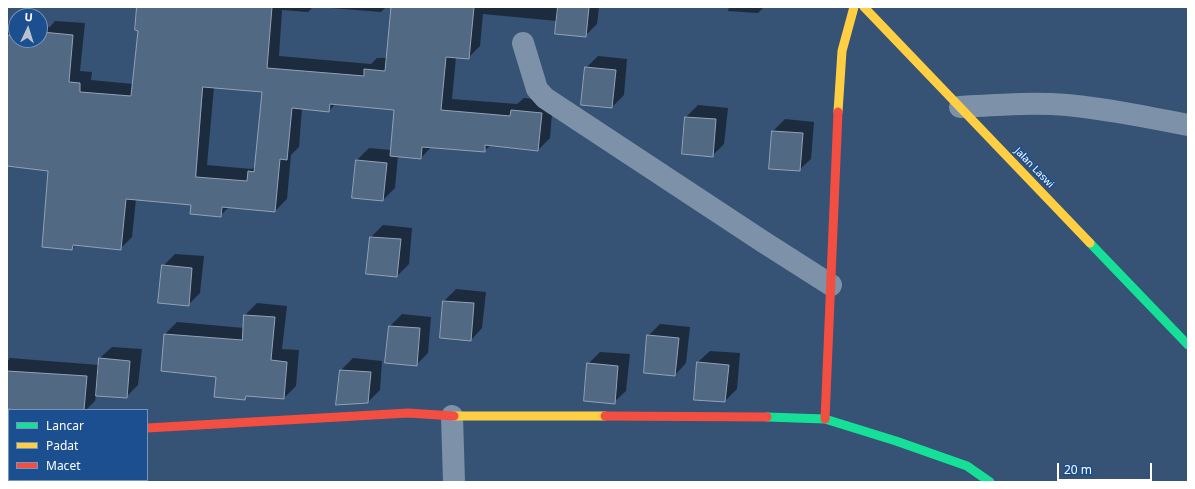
<!DOCTYPE html>
<style>
body{margin:0}
#map{position:relative;width:1195px;height:489px;overflow:hidden;background:#365274;font-family:"Noto Sans",sans-serif}
canvas{display:block}
.frame{position:absolute;inset:0;border:8px solid #fff;pointer-events:none}
.legend{position:absolute;left:8px;top:409px;width:140px;height:72px;box-sizing:border-box;background:#1b4f8f;border:1px solid #7695bc;margin:0;padding:5px 7px;list-style:none;font-size:12px;color:#fff}
.legend li{display:flex;align-items:center;gap:8px;height:20px}
.legend b{width:20px;border:1px solid #7695bc}
.north{position:absolute;left:8px;top:8px;width:40px;height:40px;box-sizing:border-box;background:#1b4f8f;border:1px solid #7695bc;border-radius:50%;rotate:4deg;font-size:11px;font-weight:700;line-height:16px;text-align:center;color:#fff}
.north::after{content:'';display:block;margin:auto;width:14px;height:18px;background:#b9c2ce;clip-path:polygon(50% 0,100% 100%,50% 72%,0 100%)}
.scale{position:absolute;left:1057px;top:463px;width:95px;height:18px;box-sizing:border-box;border:2px solid #fff;border-top:0;padding-left:5px;font-size:12px;line-height:14px;white-space:nowrap;color:#fff;-webkit-text-stroke:3px #1b4f8f;paint-order:stroke}
</style>
<div id="map">
<canvas width="1195" height="489"></canvas>
<div class="frame"></div>
<ul class="legend">
<li><b style="height:5px;background:#16e098"></b>Lancar</li>
<li><b style="height:5px;background:#ffcf43"></b>Padat</li>
<li><b style="height:5px;background:#f24e42"></b>Macet</li>
</ul>
<div class="north">U</div>
<div class="scale">20 m</div>
</div>
<script>
const c = document.querySelector('canvas').getContext('2d');
c.lineJoin = 'round';
function fillPath(path, color) { c.fillStyle = color; c.fill(path, 'evenodd'); }
function strokePath(path, color, width, dash) { c.strokeStyle = color; c.lineWidth = width; c.lineCap = dash ? 'butt' : 'round'; c.setLineDash(dash || []); c.stroke(path); }
function write(font, color, halo, rows, align = 'center') {
  c.font = font + ' "Noto Sans",sans-serif'; c.lineWidth = 3; c.setLineDash([]); c.textBaseline = 'middle'; c.strokeStyle = halo; c.fillStyle = color; for (const [text, x, y, turn = 0] of rows) {
    c.save(); c.translate(x, y); c.rotate((+turn || 0) * Math.PI / 180); c.textAlign = isNaN(turn) ? turn : align; if (halo) c.strokeText(text, 0, 0); c.fillText(text, 0, 0); c.restore();
  }
}
const shadow = new Path2D(`
 M 138,7 L 313,7 L 308,12 L 282,10 L 279,56 L 371,64 L 377,58 L 387,58 L 392,7 L 599,7 L 597,24 L 585,36 L 557,21 L 483,14 L 480,46 L 468,58 L 456,57 L 452,99 L 517,104 L 524,98 L 553,101 L 550,138 L 538,150 L 491,145 L 484,151 L 432,146 L 421,158 L 398,156 L 395,188 L 383,200 L 357,160 L 369,148 L 391,150 L 396,109 L 336,103 L 329,111 L 302,108 L 299,147 L 291,155 L 287,199 L 275,211 L 230,206 L 220,216 L 192,204 L 136,199 L 132,237 L 120,249 L 77,244 L 72,249 L 49,170 L 7,165 L 7,22 L 16,23 L 16,40 L 40,40 L 40,26 L 50,27 L 55,21 L 85,23 L 80,71 L 92,72 L 91,80 L 133,84 L 139,30 ZM 214,87 L 263,91 L 256,165 L 252,169 L 207,165 Z
 M 319,7 L 386,7 L 381,12 Z
 M 729,7 L 764,7 L 758,13 L 728,11 Z
 M 598,56 L 627,59 L 624,95 L 612,107 L 586,68 Z
 M 698,105 L 728,108 L 724,144 L 712,156 L 686,117 Z
 M 785,119 L 814,122 L 811,159 L 799,170 L 773,131 Z
 M 383,225 L 412,228 L 409,264 L 397,276 L 367,273 L 371,237 Z
 M 175,254 L 204,256 L 200,293 L 188,305 L 163,266 Z
 M 456,289 L 486,292 L 482,328 L 471,340 L 441,337 L 444,301 Z
 M 257,303 L 287,306 L 282,349 L 299,350 L 296,386 L 284,398 L 248,395 L 245,399 L 165,334 L 177,322 L 244,328 L 245,315 Z
 M 402,314 L 431,317 L 428,353 L 416,365 L 390,326 Z
 M 660,324 L 690,327 L 686,363 L 675,375 L 648,336 Z
 M 112,347 L 142,349 L 138,385 L 126,397 L 96,395 L 95,401 L 86,410 L 7,408 L 7,362 L 10,358 L 99,365 L 100,358 Z
 M 710,351 L 740,353 L 737,389 L 725,401 L 698,362 Z
 M 600,352 L 630,354 L 626,391 L 614,402 L 588,364 Z
 M 353,358 L 382,361 L 380,390 L 368,402 L 341,370 Z`);
const building = new Path2D(`
 M 137,7 L 272,7 L 267,68 L 364,76 L 364,69 L 385,71 L 391,7 L 474,7 L 469,59 L 446,57 L 441,110 L 510,116 L 511,110 L 542,113 L 538,151 L 485,145 L 485,152 L 422,147 L 421,159 L 390,156 L 394,110 L 330,104 L 329,112 L 292,108 L 287,160 L 280,159 L 275,212 L 222,207 L 221,217 L 190,214 L 191,205 L 126,199 L 121,250 L 73,245 L 72,250 L 42,247 L 48,171 L 7,166 L 7,35 L 16,36 L 16,40 L 40,40 L 40,38 L 42,38 L 42,32 L 73,35 L 69,82 L 80,83 L 80,92 L 131,96 L 138,31 L 135,30 ZM 203,87 L 262,92 L 254,172 L 248,171 L 247,181 L 196,177 Z
 M 558,7 L 589,7 L 586,37 L 555,34 Z
 M 585,67 L 616,70 L 612,108 L 581,105 Z
 M 685,117 L 716,119 L 713,157 L 682,154 Z
 M 772,131 L 803,133 L 800,171 L 769,169 Z
 M 356,160 L 387,163 L 383,201 L 352,198 Z
 M 370,237 L 401,239 L 397,277 L 366,274 Z
 M 162,265 L 192,268 L 189,306 L 158,303 Z
 M 443,301 L 474,303 L 471,341 L 440,338 Z
 M 244,315 L 275,317 L 271,360 L 287,362 L 284,399 L 246,396 L 245,400 L 214,397 L 216,377 L 161,371 L 164,334 L 242,340 Z
 M 389,326 L 420,328 L 417,366 L 385,363 Z
 M 647,335 L 679,338 L 675,376 L 644,373 Z
 M 99,358 L 130,361 L 127,398 L 96,396 Z
 M 697,362 L 729,365 L 725,402 L 694,400 Z
 M 587,363 L 618,366 L 615,404 L 584,401 Z
 M 340,370 L 371,372 L 368,403 L 336,405 Z
 M 7,371 L 87,376 L 84,410 L 18,410 L 7,409 Z`);
const street = new Path2D(`
 M 523,43 L 537,89 L 545,98 L 762,241 L 831,285
 M 960,107 C 996,105 1031,102 1067,105 C 1108,109 1148,117 1188,125
 M 452,416 L 454,482
 M 7,436 L 9,436`);
const fast = new Path2D(`
 M 1090,243 L 1188,345
 M 767,417 L 825,419 L 896,441 L 967,466 L 990,482`);
const slow = new Path2D(`
 M 864,7 L 1090,243
 M 838,112 L 842,51 L 854,7
 M 454,416 L 605,416`);
const jam = new Path2D(`
 M 605,416 L 767,417
 M 825,419 L 838,112
 M 147,428 L 408,413 L 454,416`);
const streetNames = [
 ["Jalan Laswi",1034,168,46]
];
fillPath(shadow, '#0007');
fillPath(building, '#526984');
strokePath(building, '#92a2b6', 1);
strokePath(street, '#7d92a8', 22);
strokePath(fast, '#16e098', 9);
strokePath(slow, '#ffcf43', 9);
strokePath(jam, '#f24e42', 9);
write('10px', '#fff', '#1b4f8f', streetNames);
</script>
